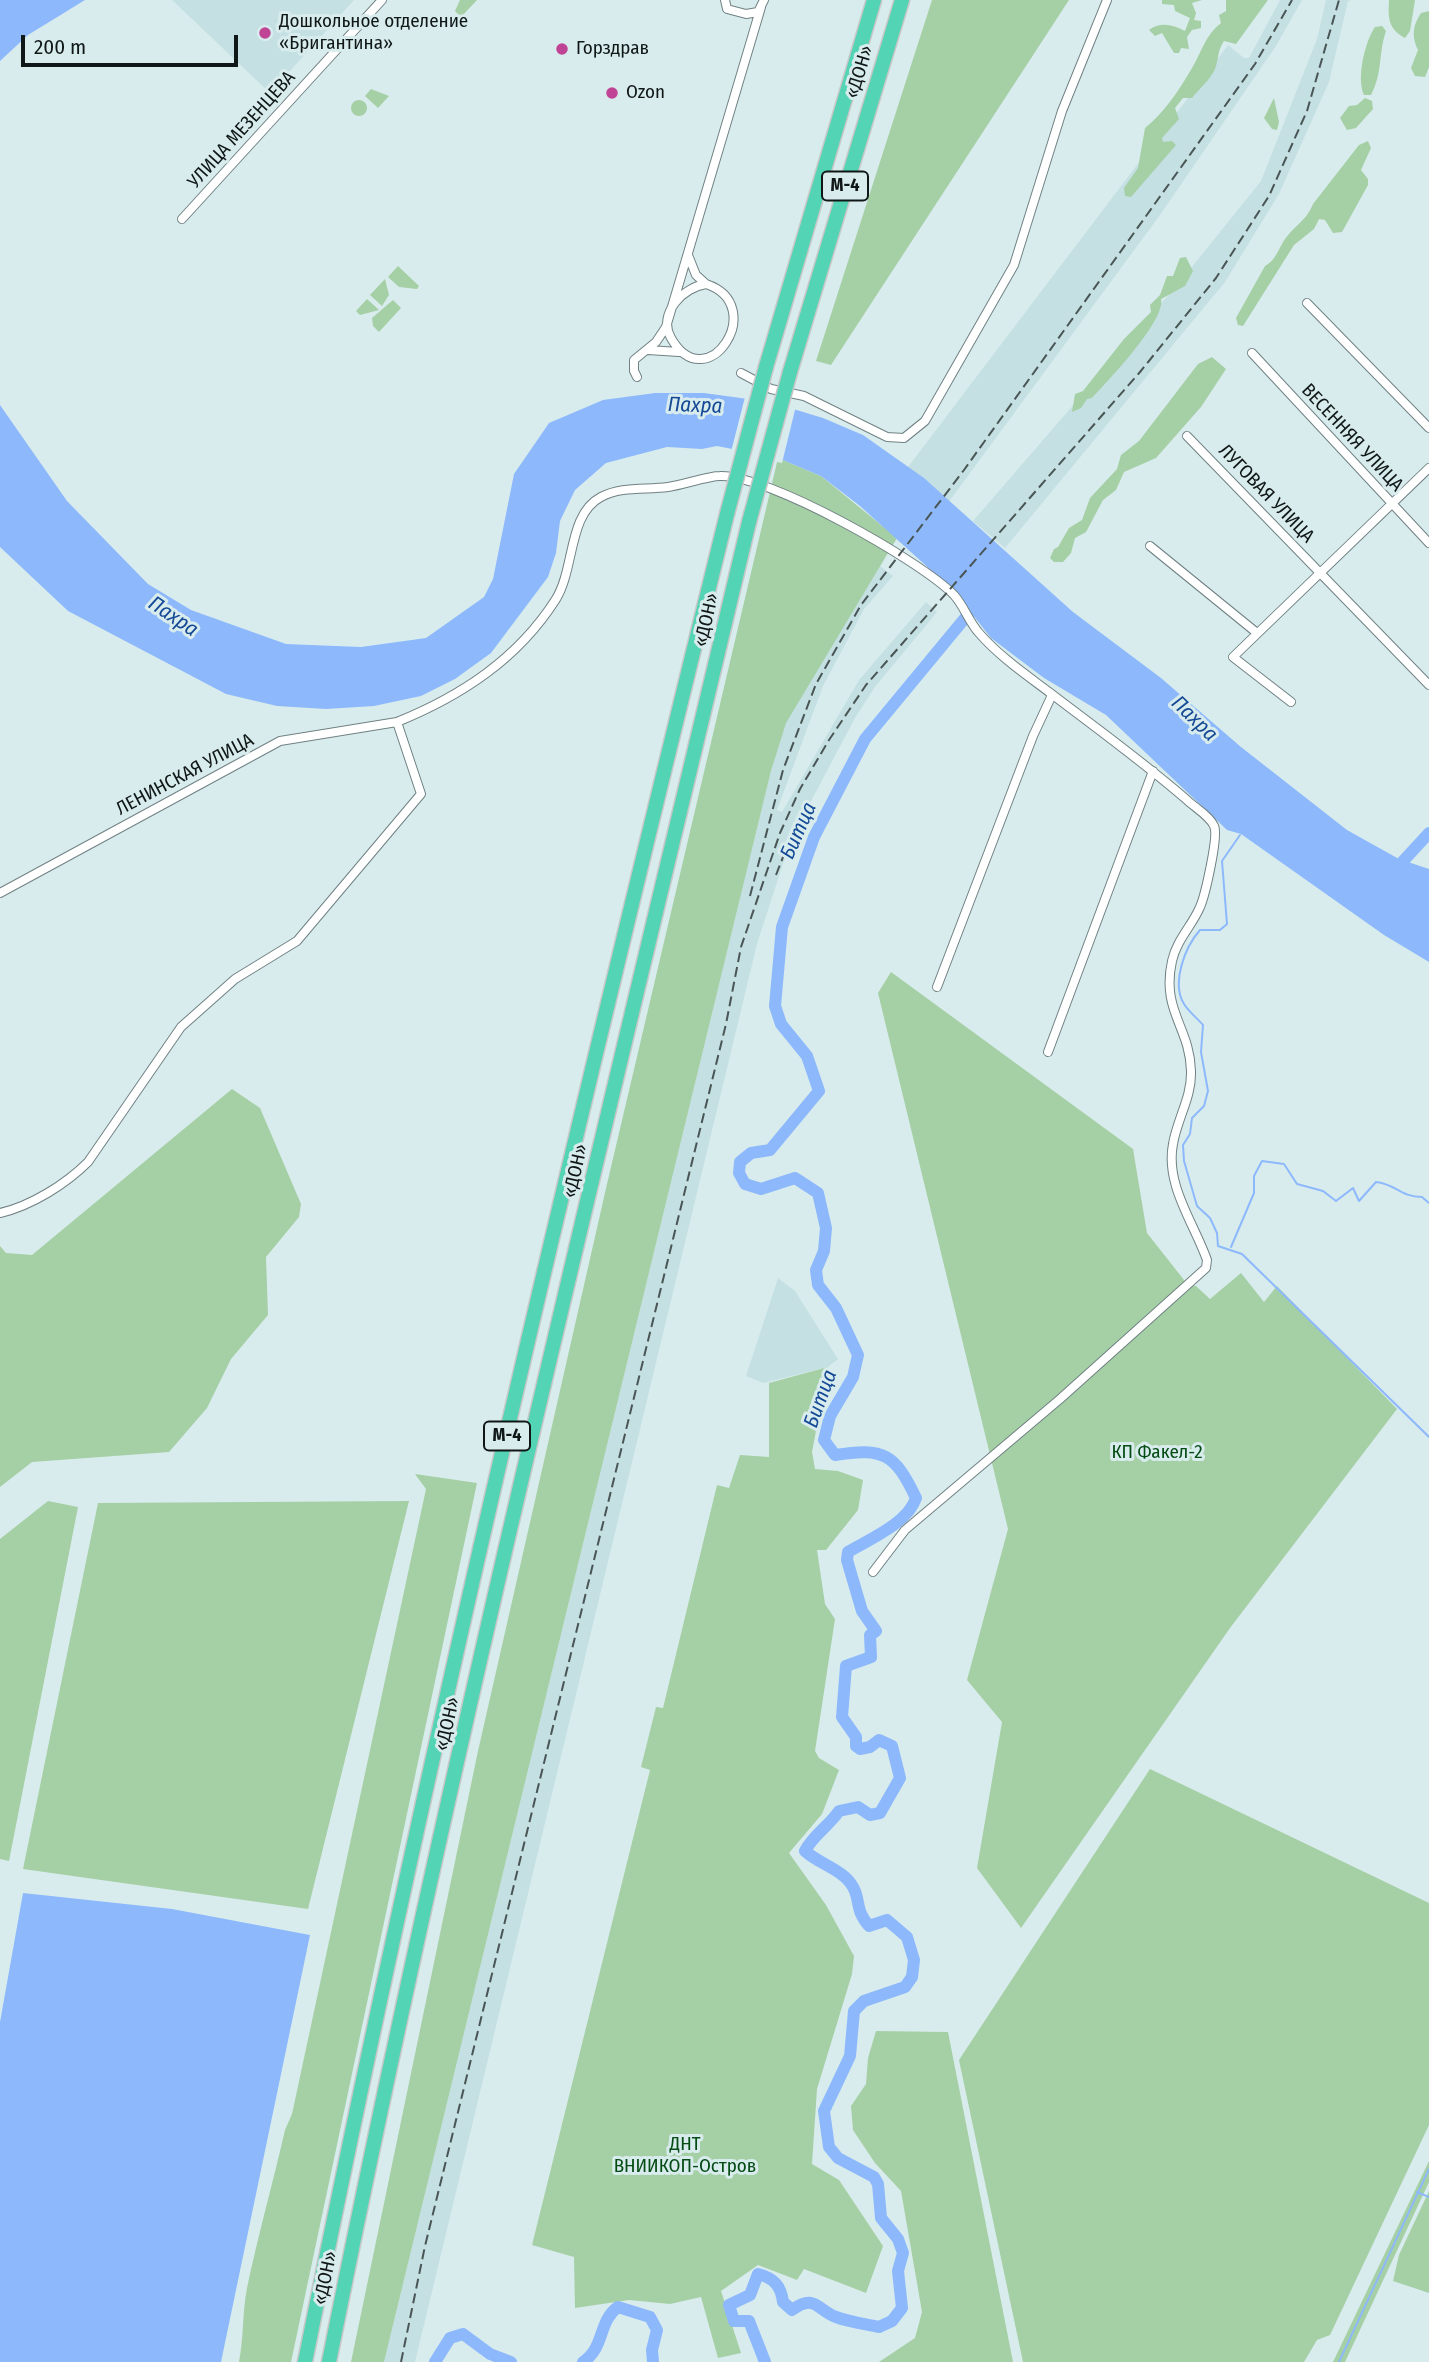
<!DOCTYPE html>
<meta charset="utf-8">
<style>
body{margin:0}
#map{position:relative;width:1429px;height:2362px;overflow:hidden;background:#d9eced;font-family:"Fira Sans Condensed",sans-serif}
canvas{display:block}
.scale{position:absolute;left:21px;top:35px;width:217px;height:32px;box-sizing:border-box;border:4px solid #101717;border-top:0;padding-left:9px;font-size:21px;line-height:24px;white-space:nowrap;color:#101717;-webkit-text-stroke:5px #d9eced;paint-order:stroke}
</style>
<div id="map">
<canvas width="1429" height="2362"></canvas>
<div class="scale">200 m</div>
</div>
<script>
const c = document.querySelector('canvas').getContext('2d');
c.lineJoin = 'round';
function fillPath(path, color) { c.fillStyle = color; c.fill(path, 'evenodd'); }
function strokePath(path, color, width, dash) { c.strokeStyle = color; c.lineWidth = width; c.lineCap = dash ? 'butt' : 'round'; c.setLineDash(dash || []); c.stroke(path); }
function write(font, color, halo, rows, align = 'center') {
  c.font = font + ' "Fira Sans Condensed",sans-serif'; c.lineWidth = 6; c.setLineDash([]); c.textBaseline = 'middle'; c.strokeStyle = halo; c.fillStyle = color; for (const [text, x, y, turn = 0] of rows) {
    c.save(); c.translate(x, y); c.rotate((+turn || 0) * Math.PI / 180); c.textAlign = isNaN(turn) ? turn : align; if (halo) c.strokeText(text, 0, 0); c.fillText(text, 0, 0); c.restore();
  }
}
const built = new Path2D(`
 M 172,0 L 354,0 L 270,93 Z
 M 1280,0 L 1302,0 L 1276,46 L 1160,215 L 948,503 L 908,467 L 1228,45 L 1244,58 L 1249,58 Z
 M 1326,0 L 1351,0 L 1348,1 L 1329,82 L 1279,194 L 1225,282 L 1005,548 L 973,521 L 1183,278 L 1261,181 L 1317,39 Z
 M 880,566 L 893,576 L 864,609 L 823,686 L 777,810 L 782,812 L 859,680 L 926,602 L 937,612 L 875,687 L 855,718 L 791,839 L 757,944 L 415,2362 L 384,2362 L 771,771 L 785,723 Z
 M 778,1278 L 795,1291 L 838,1359 L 828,1367 L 763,1383 L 746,1376 Z`);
const green = new Path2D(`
 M 460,0 L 477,0 L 461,17 L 455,11 Z
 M 932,0 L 1069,0 L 831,365 L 816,361 Z
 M 1162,0 L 1202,0 L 1192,3 L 1196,13 L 1194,20 L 1201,21 L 1201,28 L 1192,30 L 1187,37 L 1189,49 L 1181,48 L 1179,53 L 1174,53 L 1162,33 L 1155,36 L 1149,30 C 1161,21 1173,25 1185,31 L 1190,18 L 1175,11 L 1174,5 L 1162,4 Z
 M 1226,0 L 1268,0 L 1236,44 L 1224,41 C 1217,51 1219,59 1215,69 C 1210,80 1199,89 1192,98 L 1183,98 L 1175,108 L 1179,119 L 1162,138 L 1163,142 L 1172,141 L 1176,145 L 1131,197 L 1125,196 L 1124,188 L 1138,168 L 1145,128 C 1165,112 1179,90 1192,68 C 1201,53 1206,34 1221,23 L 1219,15 L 1226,11 Z
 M 1389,0 L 1415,0 L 1410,31 L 1405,38 C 1388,29 1388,18 1389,0 Z
 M 1429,11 L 1429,67 L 1425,77 L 1415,76 L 1411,68 L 1418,50 C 1411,36 1413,25 1421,13 Z
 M 1382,26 L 1386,31 C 1378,55 1383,72 1371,95 L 1364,95 C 1356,79 1365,41 1375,27 Z
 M 371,89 L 389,96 L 378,108 L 365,96 Z
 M 1274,98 L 1279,122 L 1277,130 L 1272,129 L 1264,118 Z
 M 1365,98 L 1372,101 L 1373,109 L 1356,128 L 1347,130 L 1340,118 L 1349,106 L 1357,105 Z
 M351 108a8 8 0 1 1 16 0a8 8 0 1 1-16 0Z
 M 1368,141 L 1371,148 L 1361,170 L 1368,179 L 1368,185 L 1342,232 L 1333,233 L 1325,220 L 1319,219 L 1314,229 L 1294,245 L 1243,326 L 1238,325 L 1236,318 L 1265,266 C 1275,261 1279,248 1285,239 C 1294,226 1307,220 1313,204 L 1359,145 Z
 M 1186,257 L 1193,271 L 1185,286 L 1161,299 C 1166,320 1108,381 1092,398 L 1087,399 L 1081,408 L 1072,412 L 1075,394 L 1083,391 L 1124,339 L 1151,312 L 1150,305 L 1160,295 L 1167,276 L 1173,276 L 1180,258 Z
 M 398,266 L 419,286 L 417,289 L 399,287 L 388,277 Z
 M 385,279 L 389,295 L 382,306 L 370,295 Z
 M 367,299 L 379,310 L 360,315 L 356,311 Z
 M 393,300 L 401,308 L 379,332 L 373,326 L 372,318 Z
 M 1212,357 L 1226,369 L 1201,407 L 1156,458 L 1124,472 L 1116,490 L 1103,500 L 1086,532 L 1075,538 L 1071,553 L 1063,562 L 1054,562 L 1050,558 L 1054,549 L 1058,547 L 1069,528 L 1082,520 L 1090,498 L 1117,469 L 1121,455 L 1139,441 L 1198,364 Z
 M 778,458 L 821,476 L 897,538 L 786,723 L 771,771 L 384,2362 L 351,2362 L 478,1751 L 607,1184 Z
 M 891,972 L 1133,1149 L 1147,1233 L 1188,1285 L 1196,1286 L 1210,1299 L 1241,1273 L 1264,1302 L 1277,1286 L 1397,1409 L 1230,1628 L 1021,1928 L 977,1868 L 1002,1722 L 967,1680 L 1008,1529 L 878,993 Z
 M 232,1089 L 260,1108 L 301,1204 L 299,1217 L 266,1257 L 268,1315 L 231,1359 L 207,1408 L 169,1452 L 32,1462 L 0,1487 L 0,1246 L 6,1253 L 32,1255 Z
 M 828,1367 L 812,1452 L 815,1469 L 838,1471 L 863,1480 L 858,1510 L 826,1550 L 817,1550 L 825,1604 L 835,1619 L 815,1751 L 819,1758 L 839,1770 L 822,1814 L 789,1853 L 826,1905 L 854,1956 L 852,1974 L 817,2089 L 812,2164 L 839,2180 L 883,2246 L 866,2293 L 804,2269 L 797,2280 L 758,2265 L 721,2291 L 741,2353 L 718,2358 L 701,2297 L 670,2304 L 629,2300 L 575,2308 L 574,2257 L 532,2245 L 650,1770 L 641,1767 L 656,1707 L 663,1708 L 717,1485 L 729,1488 L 740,1455 L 769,1457 L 769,1383 Z
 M 415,1474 L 477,1483 L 291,2362 L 239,2362 C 244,2336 242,2315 247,2288 C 258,2235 273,2183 285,2130 L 292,2114 L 426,1489 Z
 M 48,1501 L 78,1507 L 9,1861 L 0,1859 L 0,1539 Z
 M 409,1501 L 308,1909 L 23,1869 L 98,1503 Z
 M 1150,1769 L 1429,1903 L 1429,2125 L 1330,2335 L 1317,2340 L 1304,2362 L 1023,2362 L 959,2060 Z
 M 876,2031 L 948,2032 L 1013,2362 L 879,2362 L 915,2338 L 922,2312 L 901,2191 L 875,2163 L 853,2130 L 851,2106 L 866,2084 L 868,2058 Z
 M 1429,2161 L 1429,2182 L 1345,2362 L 1333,2362 Z
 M 1429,2191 L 1429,2293 L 1393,2281 L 1399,2255 Z`);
const water = new Path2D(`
 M 0,0 L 85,0 L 28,35 L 0,61 Z
 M 655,393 L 704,393 L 770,402 L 823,418 L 863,435 L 924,478 L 1073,612 L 1161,678 L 1241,747 L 1347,830 L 1399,859 L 1429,869 L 1429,962 L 1384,935 L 1241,834 L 1227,830 L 1106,715 L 1044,678 L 991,638 L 954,591 L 860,506 L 821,476 L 778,458 L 717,446 L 702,449 L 667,447 L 606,463 L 575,490 L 560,521 L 556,553 L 548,577 L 491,653 L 455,679 L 421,696 L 374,706 L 326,709 L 277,706 L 226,694 L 68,611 L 0,547 L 0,405 L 67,501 L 148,584 L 191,610 L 286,644 L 361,647 L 426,638 L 484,597 L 493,579 L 514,474 L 549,423 L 603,400 Z
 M 23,1893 L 172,1909 L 310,1935 L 221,2362 L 0,2362 L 0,2022 Z`);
const pier = new Path2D(`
 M 745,397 L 771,399 L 796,406 L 782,463 L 731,452 Z`);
const stream = new Path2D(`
 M 1240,835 L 1222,861 L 1227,924 L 1220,930 L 1200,930 C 1185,947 1171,983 1184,1004 C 1189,1012 1197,1018 1203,1025 L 1201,1052 L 1208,1091 L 1204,1106 L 1192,1118 L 1190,1134 L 1183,1145 L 1184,1161 L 1197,1206 L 1210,1218 L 1217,1233 L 1218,1246 L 1242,1254 L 1429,1437
 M 1231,1247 L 1254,1193 L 1254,1176 L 1262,1161 L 1284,1164 L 1297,1184 L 1323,1191 L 1336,1201 L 1353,1188 L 1359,1201 L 1376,1182 C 1396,1184 1400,1197 1422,1197 L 1429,1203
 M 1417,2192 L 1429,2197
 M 1339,2362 L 1429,2169`);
const river = new Path2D(`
 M 1394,871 L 1429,833
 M 435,2362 L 450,2338 L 463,2334 L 490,2354 L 511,2362
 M 583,2362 C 605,2348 598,2321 618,2307 L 650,2317 L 657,2330 L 652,2350 L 653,2362
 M 765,2362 L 749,2321 L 734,2321 L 729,2305 L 750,2295 L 758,2274 C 774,2278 781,2286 783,2302 L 792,2310 C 815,2293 817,2310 836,2317 C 849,2322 865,2324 879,2327 L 892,2321 L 902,2308 L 898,2271 L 903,2253 L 898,2239 L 881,2218 L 878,2184 L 874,2177 L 838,2158 L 829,2147 L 824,2111 L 850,2056 L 854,2011 L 864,2001 L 905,1987 L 912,1977 L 914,1960 L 907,1937 L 887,1920 L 869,1926 C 854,1908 861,1901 853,1887 C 844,1870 819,1864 805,1851 C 813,1835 829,1826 839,1811 L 858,1807 L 870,1815 L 880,1813 L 900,1778 L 892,1746 L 879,1740 L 870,1747 L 860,1749 L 856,1746 L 856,1737 L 842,1717 L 846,1666 L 871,1657 L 870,1635 L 876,1631 L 862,1611 L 847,1560 L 848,1552 C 870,1539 908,1523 916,1498 C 895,1454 884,1447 835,1455 L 824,1440 L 830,1416 L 853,1377 L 858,1355 L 836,1308 L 818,1285 L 816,1270 L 824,1251 L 826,1228 L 818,1193 L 795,1178 L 761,1189 L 745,1184 L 739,1173 L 740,1162 L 751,1153 L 770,1150 L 819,1091 L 807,1056 L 781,1024 L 775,1006 L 782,927 L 814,837 L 865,739 L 975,606`);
const minor = new Path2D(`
 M 725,0 L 727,9 L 746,14 L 758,12 L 764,0
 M 182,219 L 382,0
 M 688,255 L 696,275 L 706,284
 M 706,284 C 770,305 707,401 671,338 C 657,313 684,287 706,284 Z
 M 1307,303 L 1429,428
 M 648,350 L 679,352
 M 1252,353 L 1429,543
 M 741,373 L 771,389 L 804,396 L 887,437 L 904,438 L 925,421 L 1014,265 L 1062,111 L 1107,0
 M 637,377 L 634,371 L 634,360 L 656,342 L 666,327 L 761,7
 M 1187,436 L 1429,685
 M 1150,546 L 1257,633
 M 1291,702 L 1233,657 L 1429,468
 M 0,893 L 280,741 L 397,722
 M 937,987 L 1033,736 L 1052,695
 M 1048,1052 L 1153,771
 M 0,1213 C 31,1206 66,1184 88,1162 L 181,1027 L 235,979 L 297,941 L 421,794 L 397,722 C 461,696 518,659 556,599 C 575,568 568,514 601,497 C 621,486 646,490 668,487 C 683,485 708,476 720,476 C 767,474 920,560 954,595 C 964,606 969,622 979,633 C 999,656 1025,674 1049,692 C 1096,728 1142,761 1187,800 C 1194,807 1210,816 1214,826 C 1219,835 1205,896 1200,907 C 1192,926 1177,939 1172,961 C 1161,1011 1190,1027 1191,1071 C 1192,1097 1177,1119 1173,1144 C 1165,1185 1194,1223 1207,1260 L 1206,1268 L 1060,1399 L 905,1530 L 873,1572`);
const motorway = new Path2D(`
 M 766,367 L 874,0
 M 790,372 L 902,0
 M 305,2362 C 429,1743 576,1128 727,514
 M 329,2362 C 452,1745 604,1134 749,522`);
const rail = new Path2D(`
 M 776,875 L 803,806
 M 750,896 L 783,770 L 816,684 L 861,605 L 964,470 L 1255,64 L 1292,0
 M 401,2362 L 425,2246 L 726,1024 L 741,947 L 780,833 L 800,789 L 829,740 L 866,685 L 1140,372 L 1216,278 L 1269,196 L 1307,111 L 1339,0`);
const motorwayBridge = new Path2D(`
 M 727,514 L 766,367
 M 749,522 L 790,372`);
const markers = [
 [265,33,7,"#bf4496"],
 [562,49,7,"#bf4496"],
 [612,93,7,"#bf4496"]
];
const shields = [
 [845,186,46],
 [507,1436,46]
];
const shieldNames = [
 ["М-4",845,186],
 ["М-4",507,1436]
];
const poiNames = [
 ["Дошкольное отделение",279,22],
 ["«Бригантина»",279,44],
 ["Горздрав",576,49],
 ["Ozon",626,93]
];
const streetNames = [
 ["«ДОН»",860,72,-73],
 ["УЛИЦА МЕЗЕНЦЕВА",242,130,-48],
 ["ВЕСЕННЯЯ УЛИЦА",1352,438,47],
 ["ЛУГОВАЯ УЛИЦА",1266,494,46],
 ["«ДОН»",707,620,-77],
 ["ЛЕНИНСКАЯ УЛИЦА",185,775,-28],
 ["«ДОН»",576,1171,-77],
 ["«ДОН»",448,1724,-77],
 ["«ДОН»",326,2278,-78]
];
const parkNames = [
 ["КП Факел-2",1157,1453],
 ["ДНТ",685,2145],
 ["ВНИИКОП-Остров",685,2167]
];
const waterNames = [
 ["Пахра",695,406,2],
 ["Пахра",173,617,34],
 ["Пахра",1194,719,44],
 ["Битца",799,831,-66],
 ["Битца",821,1399,-70]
];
fillPath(built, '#c4e0e2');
fillPath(green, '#a5cfa5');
fillPath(water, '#8db9fc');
fillPath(pier, '#d9eced');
strokePath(stream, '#8db9fc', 2);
strokePath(river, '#8db9fc', 12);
strokePath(minor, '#708183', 10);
strokePath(motorway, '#c6c7c7', 17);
strokePath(minor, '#fff', 8);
strokePath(motorway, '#53d4b4', 14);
strokePath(rail, '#4a5555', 2, [10, 5]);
strokePath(motorwayBridge, '#c6c7c7', 17, []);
strokePath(motorwayBridge, '#53d4b4', 14);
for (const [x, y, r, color] of markers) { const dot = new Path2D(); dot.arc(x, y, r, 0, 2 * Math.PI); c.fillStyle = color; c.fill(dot); strokePath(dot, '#d9eced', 2.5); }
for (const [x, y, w] of shields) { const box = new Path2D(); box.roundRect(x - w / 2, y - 14.5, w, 29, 5); c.fillStyle = '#d9eced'; c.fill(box); strokePath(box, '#101717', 2); }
write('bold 18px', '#101717', null, shieldNames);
write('19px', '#101717', '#d9eced', poiNames, 'left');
write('19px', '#101717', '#d9eced', streetNames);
write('19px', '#044c13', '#d9eced', parkNames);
write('italic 21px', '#144996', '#d9eced', waterNames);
</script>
